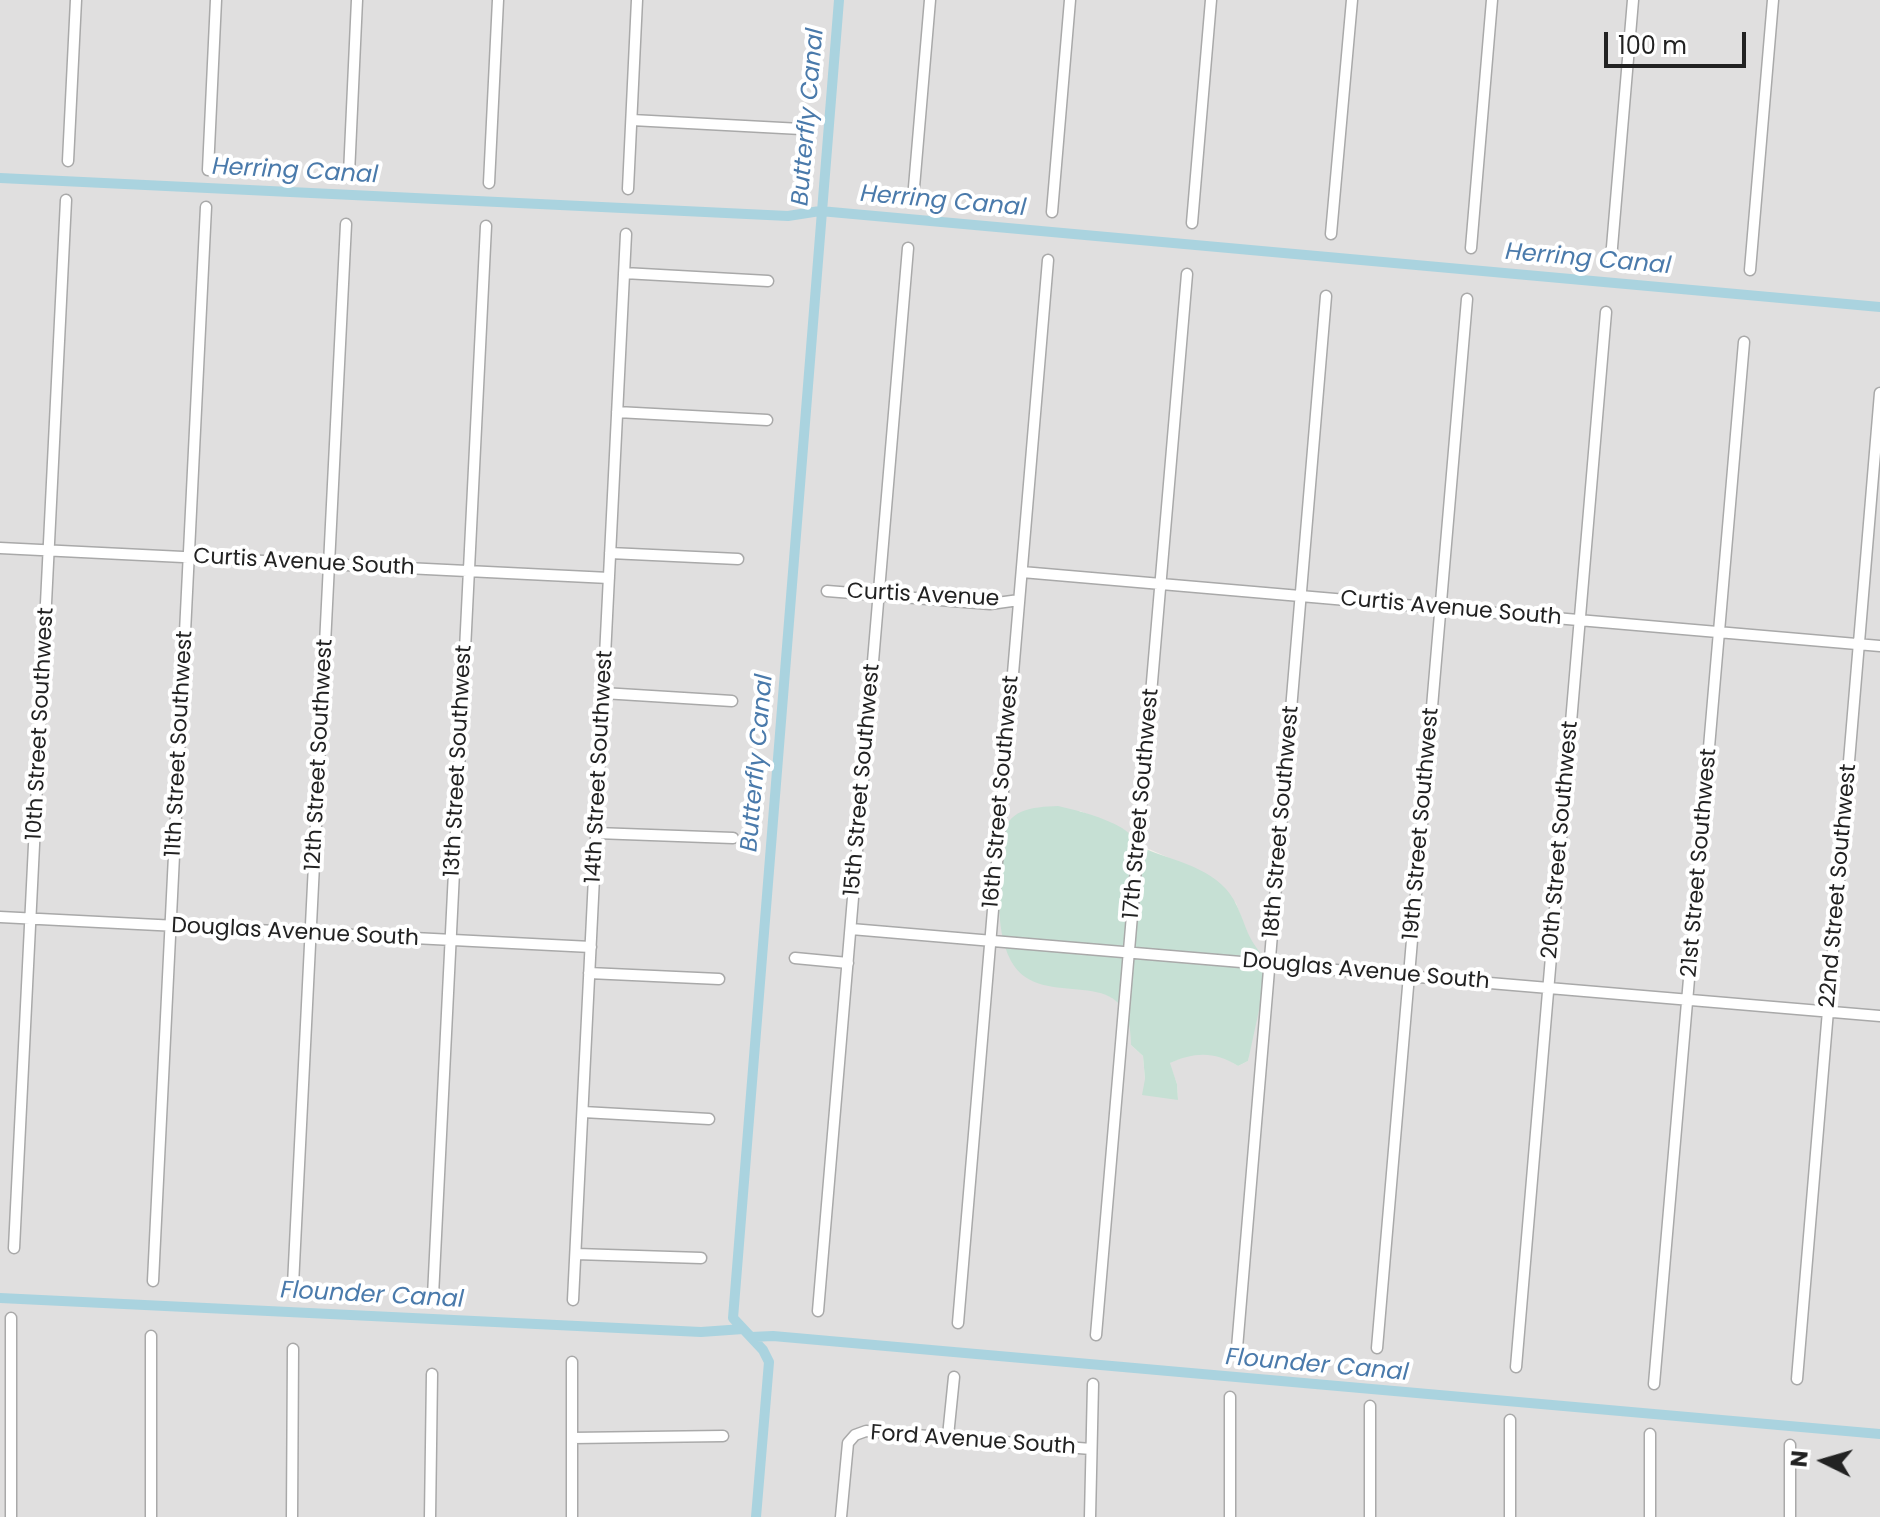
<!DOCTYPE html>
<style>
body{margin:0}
#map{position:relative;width:1880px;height:1517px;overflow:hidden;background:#f2efe9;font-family:Poppins,sans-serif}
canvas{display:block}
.north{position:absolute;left:1784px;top:1421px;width:80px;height:80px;-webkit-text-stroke:6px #fff;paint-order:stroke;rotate:275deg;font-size:22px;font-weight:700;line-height:32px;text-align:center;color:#222}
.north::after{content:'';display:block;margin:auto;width:28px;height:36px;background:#222;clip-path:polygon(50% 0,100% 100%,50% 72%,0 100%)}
.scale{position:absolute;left:1604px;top:32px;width:142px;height:36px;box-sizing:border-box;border:4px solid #222;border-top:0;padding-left:10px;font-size:24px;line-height:28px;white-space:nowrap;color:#222;-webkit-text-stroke:6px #fff;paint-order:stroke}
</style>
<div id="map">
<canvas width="1880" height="1517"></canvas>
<div class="north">N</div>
<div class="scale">100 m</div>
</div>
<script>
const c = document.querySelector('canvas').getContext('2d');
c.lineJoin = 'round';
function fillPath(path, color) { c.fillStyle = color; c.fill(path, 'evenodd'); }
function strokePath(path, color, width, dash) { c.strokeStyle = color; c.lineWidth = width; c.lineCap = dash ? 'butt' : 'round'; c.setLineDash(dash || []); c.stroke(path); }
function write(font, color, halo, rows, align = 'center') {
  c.font = font + ' Poppins,sans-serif'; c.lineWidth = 8; c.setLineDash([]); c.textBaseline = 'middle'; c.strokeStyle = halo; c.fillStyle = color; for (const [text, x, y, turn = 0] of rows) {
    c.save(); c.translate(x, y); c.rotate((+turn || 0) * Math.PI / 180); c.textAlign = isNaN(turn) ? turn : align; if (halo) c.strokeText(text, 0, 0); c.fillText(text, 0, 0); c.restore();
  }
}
const residential = new Path2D(`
 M 0,0 L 1880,0 L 1880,1517 L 0,1517 ZM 1080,811 L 1124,830 L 1140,845 L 1169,858 L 1236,903 L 1250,942 L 1264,957 L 1248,1061 L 1238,1066 L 1223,1056 L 1205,1053 L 1186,1056 L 1169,1063 L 1177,1084 L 1178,1100 L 1145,1079 L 1143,1056 L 1131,1045 L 1131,1024 L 1121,1004 L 1001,924 L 1001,910 Z`);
const wetland = new Path2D(`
 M 1058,806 C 1080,811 1103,817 1122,828 C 1132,834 1138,844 1148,850 C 1181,863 1221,870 1237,906 C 1247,928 1247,938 1264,957 L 1261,1001 L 1248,1061 L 1238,1066 C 1215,1051 1194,1052 1170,1063 L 1177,1084 L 1178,1100 L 1142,1095 L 1145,1079 L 1143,1056 L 1131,1045 C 1132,955 1041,1016 1011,961 C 993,926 1000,877 1003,840 C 1005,809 1032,807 1058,806 Z`);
const canal = new Path2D(`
 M 0,178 L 788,216 L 820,211 L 1880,307
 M 0,1298 L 701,1332 L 743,1329
 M 751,1337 L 773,1336 L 1880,1434
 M 756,1517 L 769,1362 L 763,1350 L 733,1318 L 839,0`);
const minor = new Path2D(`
 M 632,120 L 801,129
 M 68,161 L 76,0
 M 208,170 L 216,0
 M 349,174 L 357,0
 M 489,183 L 498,0
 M 628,189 L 637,0
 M 913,199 L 930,0
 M 1052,212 L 1070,0
 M 1192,223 L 1211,0
 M 1331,234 L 1352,0
 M 1471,248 L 1492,0
 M 1611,259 L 1633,0
 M 1750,270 L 1773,0
 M 624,273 L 768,281
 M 617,412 L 767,420
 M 0,548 L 609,578
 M 610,553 L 738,559
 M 1022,572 L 1880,646
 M 827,591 L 990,604 L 1019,600
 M 603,693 L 732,701
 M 596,833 L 733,838
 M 0,917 L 591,947
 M 851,929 L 1880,1016
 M 795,958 L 848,963
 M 589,973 L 719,979
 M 583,1112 L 709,1119
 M 14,1248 L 66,200
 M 576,1254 L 701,1258
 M 153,1281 L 206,207
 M 293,1285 L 346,224
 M 433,1296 L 486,226
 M 573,1300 L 626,234
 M 818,1311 L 908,248
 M 958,1323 L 1048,260
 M 1096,1335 L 1187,274
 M 1237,1348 L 1326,296
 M 1377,1348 L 1467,299
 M 1516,1367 L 1606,312
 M 1797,1379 L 1880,393
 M 1654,1384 L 1744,342
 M 1510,1420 L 1510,1517
 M 948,1436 L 954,1377
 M 572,1438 L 723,1436
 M 1790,1445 L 1790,1517
 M 11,1517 L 11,1318
 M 151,1517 L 151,1336
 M 292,1517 L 293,1349
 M 430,1517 L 432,1374
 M 572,1517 L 572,1362
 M 841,1517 L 848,1443 L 855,1435 L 866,1431 L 1091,1449
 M 1090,1517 L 1093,1384
 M 1230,1517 L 1230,1397
 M 1370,1517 L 1370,1406
 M 1650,1517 L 1650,1434`);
const streetNames = [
 ["Curtis Avenue South",304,563,3],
 ["Curtis Avenue",923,596,3],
 ["Curtis Avenue South",1451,609,5],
 ["10th Street Southwest",41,724,-87],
 ["11th Street Southwest",180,744,-87],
 ["12th Street Southwest",320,755,-87],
 ["13th Street Southwest",459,761,-87],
 ["14th Street Southwest",600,767,-87],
 ["15th Street Southwest",863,780,-85],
 ["16th Street Southwest",1002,792,-85],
 ["17th Street Southwest",1142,804,-85],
 ["18th Street Southwest",1282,822,-85],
 ["19th Street Southwest",1422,824,-85],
 ["20th Street Southwest",1561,840,-85],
 ["21st Street Southwest",1700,863,-85],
 ["22nd Street Southwest",1839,886,-85],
 ["Douglas Avenue South",295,933,3],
 ["Douglas Avenue South",1366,972,5],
 ["Ford Avenue South",973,1441,4]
];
const waterNames = [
 ["Butterfly Canal",809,117,-85],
 ["Herring Canal",295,172,3],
 ["Herring Canal",943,202,5],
 ["Herring Canal",1588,260,5],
 ["Butterfly Canal",758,763,-85],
 ["Flounder Canal",372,1296,3],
 ["Flounder Canal",1317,1366,5]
];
fillPath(residential, '#e0dfdf');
fillPath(wetland, '#c6e0d4');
strokePath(canal, '#aad3df', 10);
strokePath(minor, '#a9a9a9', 13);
strokePath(minor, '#fff', 10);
write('22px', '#222', '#fff', streetNames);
write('italic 24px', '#4a7aab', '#fff', waterNames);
</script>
